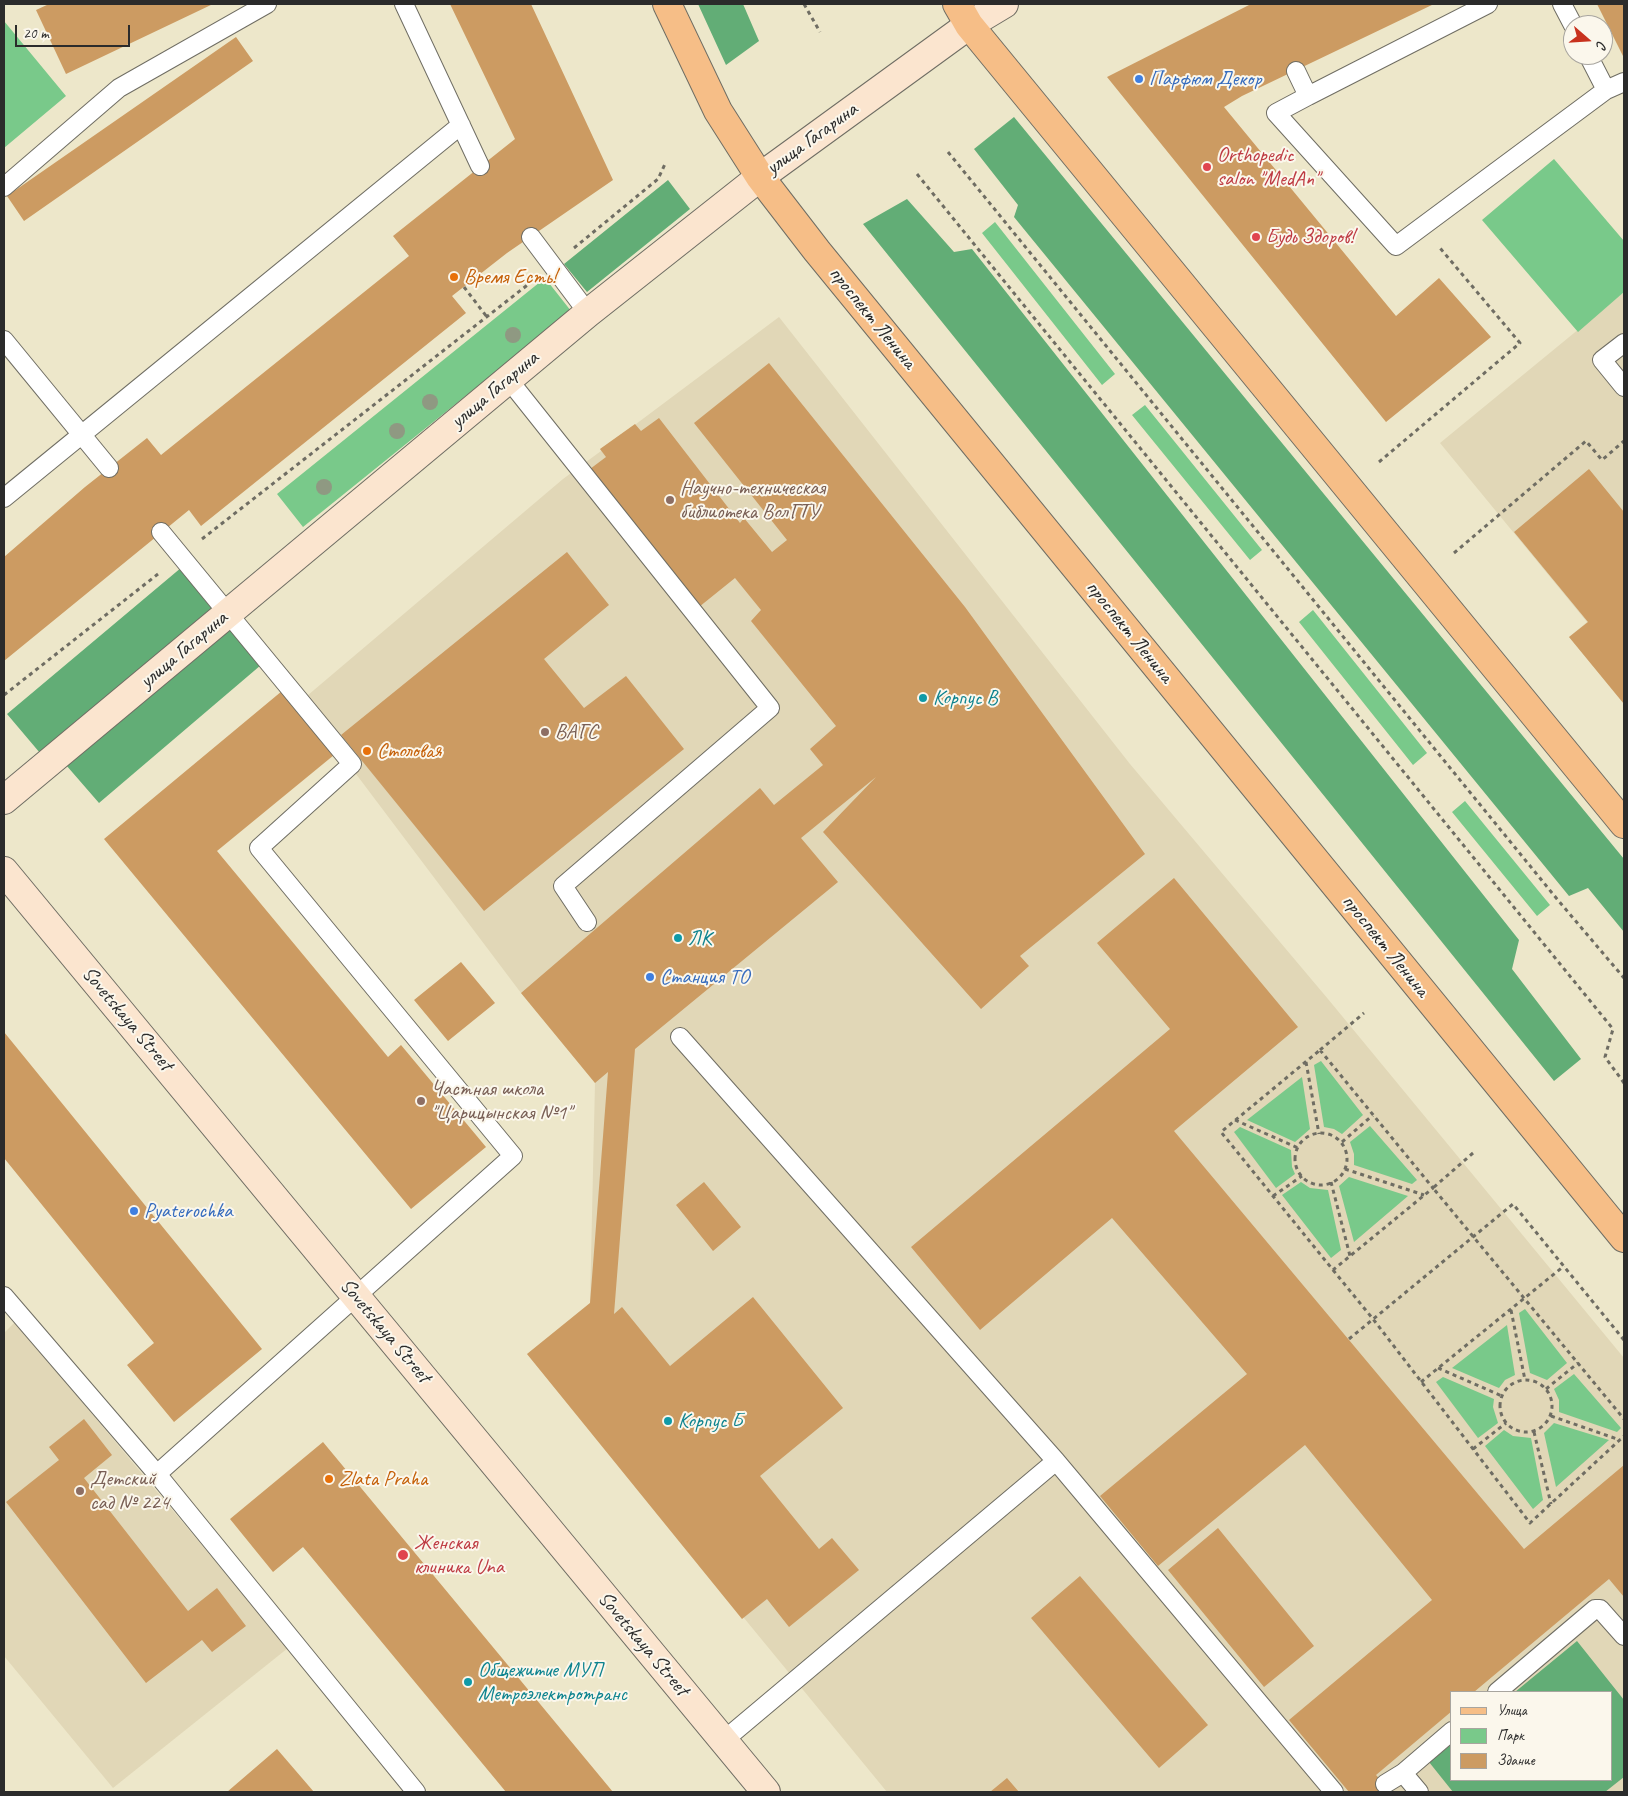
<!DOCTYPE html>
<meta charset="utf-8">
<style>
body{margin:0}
#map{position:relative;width:1628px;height:1796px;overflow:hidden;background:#ede7ca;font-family:Caveat,sans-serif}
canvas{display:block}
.frame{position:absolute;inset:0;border:5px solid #2b2b2b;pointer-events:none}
.legend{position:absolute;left:1450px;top:1691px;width:162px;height:90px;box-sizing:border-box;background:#fbf7ec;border:1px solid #a8a59f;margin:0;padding:6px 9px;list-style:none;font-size:15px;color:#2b2b2b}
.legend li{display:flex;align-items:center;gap:10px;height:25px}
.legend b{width:25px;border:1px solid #a8a59f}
.north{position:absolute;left:1563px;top:15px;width:50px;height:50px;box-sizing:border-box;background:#fbf7ec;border:1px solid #a8a59f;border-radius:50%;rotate:109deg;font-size:14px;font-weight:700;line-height:20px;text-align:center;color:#2b2b2b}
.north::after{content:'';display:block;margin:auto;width:18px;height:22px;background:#c8321e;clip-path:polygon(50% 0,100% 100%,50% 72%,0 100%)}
.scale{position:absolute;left:15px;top:25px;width:115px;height:22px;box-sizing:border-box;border:2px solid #2b2b2b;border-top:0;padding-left:6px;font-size:15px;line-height:18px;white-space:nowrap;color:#2b2b2b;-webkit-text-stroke:4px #fbf7ec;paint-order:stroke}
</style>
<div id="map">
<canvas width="1628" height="1796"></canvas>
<div class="frame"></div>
<ul class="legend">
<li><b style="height:6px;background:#f6be87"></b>Улица</li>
<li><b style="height:14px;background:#79c98a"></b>Парк</li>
<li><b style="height:14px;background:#cc9b62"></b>Здание</li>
</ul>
<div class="north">С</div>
<div class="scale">20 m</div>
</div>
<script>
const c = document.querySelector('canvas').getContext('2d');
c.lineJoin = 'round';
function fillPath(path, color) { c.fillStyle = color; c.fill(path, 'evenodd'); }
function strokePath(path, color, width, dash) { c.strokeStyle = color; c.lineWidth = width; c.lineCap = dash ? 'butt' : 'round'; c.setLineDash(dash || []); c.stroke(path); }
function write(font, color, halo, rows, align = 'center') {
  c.font = font + ' Caveat,sans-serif'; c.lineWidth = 4; c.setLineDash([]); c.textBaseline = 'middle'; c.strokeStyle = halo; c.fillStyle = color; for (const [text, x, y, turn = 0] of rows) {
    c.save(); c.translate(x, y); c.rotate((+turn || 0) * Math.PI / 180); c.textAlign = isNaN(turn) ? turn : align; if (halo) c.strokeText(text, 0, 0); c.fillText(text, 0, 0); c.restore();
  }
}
const built = new Path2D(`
 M 1624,292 L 1624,704 L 1569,637 L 1587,622 L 1440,443 Z
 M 779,317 L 1130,764 L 1328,999 L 1624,1358 L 1624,1792 L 887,1792 L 527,1354 L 590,1303 L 595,1083 L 521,993 L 301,701 L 563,479 L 601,451 L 600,449 L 636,424 ZM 1452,1692 L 1612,1692 L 1612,1780 L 1452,1780 Z
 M 15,1322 L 288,1648 L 113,1788 L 4,1656 L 4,1333 Z`);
const green = new Path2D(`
 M 4,21 L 66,96 L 4,148 Z
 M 1554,159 L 1624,241 L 1624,292 L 1578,332 L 1482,220 Z
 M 995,222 L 1115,374 L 1102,385 L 982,233 Z
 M 545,278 L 571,311 L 303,527 L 277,494 Z
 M 1145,405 L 1262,550 L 1250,560 L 1132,415 Z
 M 1313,610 L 1427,753 L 1413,765 L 1299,622 Z
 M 1465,801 L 1550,905 L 1537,916 L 1452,812 Z
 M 1321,1061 L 1363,1115 L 1342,1134 L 1334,1129 L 1324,1127 L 1314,1065 Z
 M 1302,1077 L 1310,1129 L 1295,1142 L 1247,1120 Z
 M 1370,1126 L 1417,1180 L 1412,1184 L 1354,1165 L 1354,1154 L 1350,1142 Z
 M 1240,1127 L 1291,1150 L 1292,1167 L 1295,1174 L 1276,1188 L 1234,1132 Z
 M 1349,1177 L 1408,1196 L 1354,1242 L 1339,1186 Z
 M 1301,1182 L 1310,1188 L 1328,1190 L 1341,1250 L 1331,1258 L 1282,1195 Z
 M 1525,1309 L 1567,1363 L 1547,1380 L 1530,1373 L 1519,1313 Z
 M 1507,1325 L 1515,1375 L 1505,1380 L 1499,1388 L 1452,1368 Z
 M 1574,1374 L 1621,1428 L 1617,1432 L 1559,1412 L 1559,1400 L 1554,1389 Z
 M 1443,1377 L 1494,1399 L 1493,1407 L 1498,1423 L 1478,1438 L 1436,1382 Z
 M 1554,1423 L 1609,1440 L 1556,1487 L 1544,1433 Z
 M 1504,1430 L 1513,1436 L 1531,1438 L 1543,1500 L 1533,1509 L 1485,1446 Z`);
const forest = new Path2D(`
 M 698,4 L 743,4 L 759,41 L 726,65 Z
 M 1014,117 L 1624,859 L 1624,932 L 1588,888 L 1569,896 L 1014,217 L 1018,205 L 974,149 Z
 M 668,180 L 690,209 L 587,292 L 564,264 Z
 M 907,199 L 954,252 L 972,249 L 1519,940 L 1512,969 L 1581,1059 L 1554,1081 L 863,224 Z
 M 182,567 L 215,606 L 40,753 L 7,714 Z
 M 228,627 L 261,665 L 99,803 L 66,765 Z
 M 1577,1641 L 1624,1700 L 1624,1777 L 1605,1792 L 1453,1792 L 1429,1762 L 1452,1744 L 1452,1780 L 1612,1780 L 1612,1692 L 1515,1692 Z`);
const building = new Path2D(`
 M 49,4 L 213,4 L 66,74 L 36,10 Z
 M 450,4 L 531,4 L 613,180 L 507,253 L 452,296 L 466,313 L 201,526 L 189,510 L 4,661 L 4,557 L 85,487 L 147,438 L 161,455 L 409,256 L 393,236 L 515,139 Z
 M 1251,4 L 1434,4 L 1242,96 L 1224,107 L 1396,316 L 1439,278 L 1491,337 L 1386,422 L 1107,77 Z
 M 1597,4 L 1624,4 L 1624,58 Z
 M 236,37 L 253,61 L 24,221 L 7,196 Z
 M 769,363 L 965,607 L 1145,854 L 1020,956 L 1029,966 L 981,1009 L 823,832 L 876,777 L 801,838 L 838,882 L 635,1049 L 614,1314 L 622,1307 L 670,1366 L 753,1297 L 843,1408 L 760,1476 L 819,1549 L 832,1538 L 859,1570 L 789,1627 L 767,1599 L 742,1619 L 527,1354 L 590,1303 L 608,1072 L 595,1083 L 521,993 L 760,788 L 774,805 L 823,765 L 810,749 L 836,726 L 751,621 L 761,610 L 735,578 L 699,607 L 590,469 L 606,457 L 600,449 L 635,424 L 641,431 L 659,418 L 740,523 L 744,518 L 772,552 L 787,540 L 694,423 Z
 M 1589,469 L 1624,512 L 1624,704 L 1569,637 L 1588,622 L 1514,532 Z
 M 567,552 L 609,605 L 544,659 L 584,708 L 626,676 L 684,749 L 484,911 L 341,735 Z
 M 282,691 L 334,755 L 217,851 L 388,1057 L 401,1045 L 486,1147 L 411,1209 L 104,839 Z
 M 1174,878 L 1298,1027 L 1174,1131 L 1524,1549 L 1624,1465 L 1624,1597 L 1609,1579 L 1474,1692 L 1452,1692 L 1452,1711 L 1376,1775 L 1391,1792 L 1349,1792 L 1289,1720 L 1432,1600 L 1305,1445 L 1158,1566 L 1100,1496 L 1247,1374 L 1112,1218 L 980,1330 L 911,1247 L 1170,1029 L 1097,943 Z
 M 461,962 L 495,1003 L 448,1041 L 414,1000 Z
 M 4,1032 L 262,1349 L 174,1422 L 127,1365 L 154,1343 L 4,1158 Z
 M 704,1182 L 741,1227 L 713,1251 L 676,1205 Z
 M 84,1419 L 112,1455 L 84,1478 L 188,1611 L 217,1588 L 246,1626 L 212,1652 L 202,1640 L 146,1683 L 6,1502 L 59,1460 L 49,1447 Z
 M 323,1442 L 613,1792 L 506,1792 L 303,1547 L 273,1572 L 230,1519 Z
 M 1218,1528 L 1314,1646 L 1264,1687 L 1168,1570 Z
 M 1080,1576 L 1208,1725 L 1159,1768 L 1031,1618 Z
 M 277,1749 L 314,1792 L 227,1792 Z
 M 1007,1778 L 1019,1792 L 990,1792 Z`);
const path = new Path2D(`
 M 804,4 L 820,32
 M 948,152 L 1557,899 L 1624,978
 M 917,174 L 1613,1029 L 1605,1057 L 1624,1083
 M 574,248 L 658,179 L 665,164
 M 464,287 L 487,317
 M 1379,462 L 1520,343 L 1440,248
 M 202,539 L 530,283
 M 1454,553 L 1586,441 L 1602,460 L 1624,441
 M 4,695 L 158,574
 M 1320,1050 L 1433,1188 L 1333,1270 L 1221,1132 Z
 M 1320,1050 L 1364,1013
 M 1306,1062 L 1319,1134
 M 1235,1120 L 1298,1148
 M1295 1159a26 26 0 1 1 52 0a26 26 0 1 1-52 0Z
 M 1342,1142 L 1373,1115
 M 1473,1153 L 1433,1188 L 1624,1419
 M 1345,1169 L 1424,1195
 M 1331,1182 L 1350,1256
 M 1273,1196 L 1302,1176
 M 1333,1270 L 1373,1319 L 1530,1523 L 1624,1436
 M 1511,1310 L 1525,1380
 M 1349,1339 L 1513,1204 L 1624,1340
 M 1438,1368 L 1502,1396
 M1500 1406a26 26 0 1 1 52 0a26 26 0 1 1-52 0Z
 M 1421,1382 L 1564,1266
 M 1546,1389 L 1578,1363
 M 1551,1416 L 1620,1440
 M 1534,1432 L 1551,1504
 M 1473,1449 L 1506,1423`);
const lane = new Path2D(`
 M 404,4 L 480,166
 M 1562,4 L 1573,25
 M 1588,55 L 1606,90
 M 1296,71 L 1308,96 L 1488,4
 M 1308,96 L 1276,113 L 1396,246 L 1606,90 L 1624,82
 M 4,187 L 119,88 L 267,4
 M 531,237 L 588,313
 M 4,340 L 109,468
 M 1624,343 L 1602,360 L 1624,387
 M 508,379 L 770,708 L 563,886 L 587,922
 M 4,498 L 461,125
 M 680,1037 L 1056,1461 L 723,1741
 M 4,1296 L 157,1474 L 416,1792
 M 1056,1461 L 1334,1792
 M 157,1474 L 513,1156 L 259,848 L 352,764 L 161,532
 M 1497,1692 L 1595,1609 L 1600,1609 L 1624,1636
 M 1403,1773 L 1419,1792
 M 1385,1784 L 1403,1773 L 1452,1731`);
const secondary = new Path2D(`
 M 4,800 L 588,313 L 760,177 L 969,25 L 1004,4
 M 4,871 L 766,1792`);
const primary = new Path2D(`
 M 667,4 L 718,111 L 760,177 L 817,251 L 1624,1238
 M 957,4 L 969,25 L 1624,824`);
const trees = [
 [513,335],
 [430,402],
 [397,431],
 [324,487]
];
const markers = [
 [1139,79,5,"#3f7fe0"],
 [1207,167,5,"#e0444e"],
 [1256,237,5,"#e0444e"],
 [454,277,5,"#e8710a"],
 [670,500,5,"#8d6e63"],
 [923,698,5,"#0f9aa8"],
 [545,732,5,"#8d6e63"],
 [367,751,5,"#e8710a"],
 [678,938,5,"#0f9aa8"],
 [650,977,5,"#3f7fe0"],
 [421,1101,5,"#8d6e63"],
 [134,1211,5,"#3f7fe0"],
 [668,1421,5,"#0f9aa8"],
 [329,1479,5,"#e8710a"],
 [80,1491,5,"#8d6e63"],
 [403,1555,6,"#e0444e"],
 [468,1682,5,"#0f9aa8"]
];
const shopNames = [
 ["Парфюм Декор",1149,79],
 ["Станция ТО",660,977],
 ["Pyaterochka",144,1211]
];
const streetNames = [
 ["улица Гагарина",812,139,-36],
 ["проспект Ленина",872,318,51],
 ["улица Гагарина",495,390,-40],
 ["проспект Ленина",1129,632,51],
 ["улица Гагарина",184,650,-40],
 ["проспект Ленина",1385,946,51],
 ["Sovetskaya Street",127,1019,50],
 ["Sovetskaya Street",385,1331,50],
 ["Sovetskaya Street",643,1644,50]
];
const healthNames = [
 ["Orthopedic",1217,155],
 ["salon \"MedAn\"",1217,179],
 ["Будь Здоров!",1266,237],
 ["Женская",414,1543],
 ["клиника Una",414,1567]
];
const foodNames = [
 ["Время Есть!",464,277],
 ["Столовая",377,751],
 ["Zlata Praha",339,1479]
];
const educationNames = [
 ["Научно-техническая",680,488],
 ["библиотека ВолГТУ",680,512],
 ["ВАГС",555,732],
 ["Частная школа",431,1089],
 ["\"Царицынская №1\"",431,1113],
 ["Детский",90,1479],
 ["сад № 224",90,1503]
];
const cultureNames = [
 ["Корпус В",933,698],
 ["ЛК",688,938],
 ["Корпус Б",678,1421],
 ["Общежитие МУП",478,1670],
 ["Метроэлектротранс",478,1694]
];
fillPath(built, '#e1d7b7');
fillPath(green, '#79c98a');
fillPath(forest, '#62ad76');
fillPath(building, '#cc9b62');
strokePath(lane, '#6f6d63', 20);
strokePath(secondary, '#6f6d63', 30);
strokePath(primary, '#6f6d63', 30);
strokePath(path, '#6f6d63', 3, [4, 4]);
strokePath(lane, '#fff', 18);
strokePath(secondary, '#fbe5cf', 28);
strokePath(primary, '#f6be87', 28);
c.fillStyle = '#8f9982';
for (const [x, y] of trees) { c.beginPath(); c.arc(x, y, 8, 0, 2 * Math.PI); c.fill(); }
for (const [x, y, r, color] of markers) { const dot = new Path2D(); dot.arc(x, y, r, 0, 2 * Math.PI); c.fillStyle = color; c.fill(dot); strokePath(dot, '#fbf7ec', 2); }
write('21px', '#366cbe', '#fbf7ec', shopNames, 'left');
write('21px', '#2b2b2b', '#fbf7ec', streetNames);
write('21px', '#be3a42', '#fbf7ec', healthNames, 'left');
write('21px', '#c56008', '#fbf7ec', foodNames, 'left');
write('21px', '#785e54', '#fbf7ec', educationNames, 'left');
write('21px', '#0d838f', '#fbf7ec', cultureNames, 'left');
</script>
